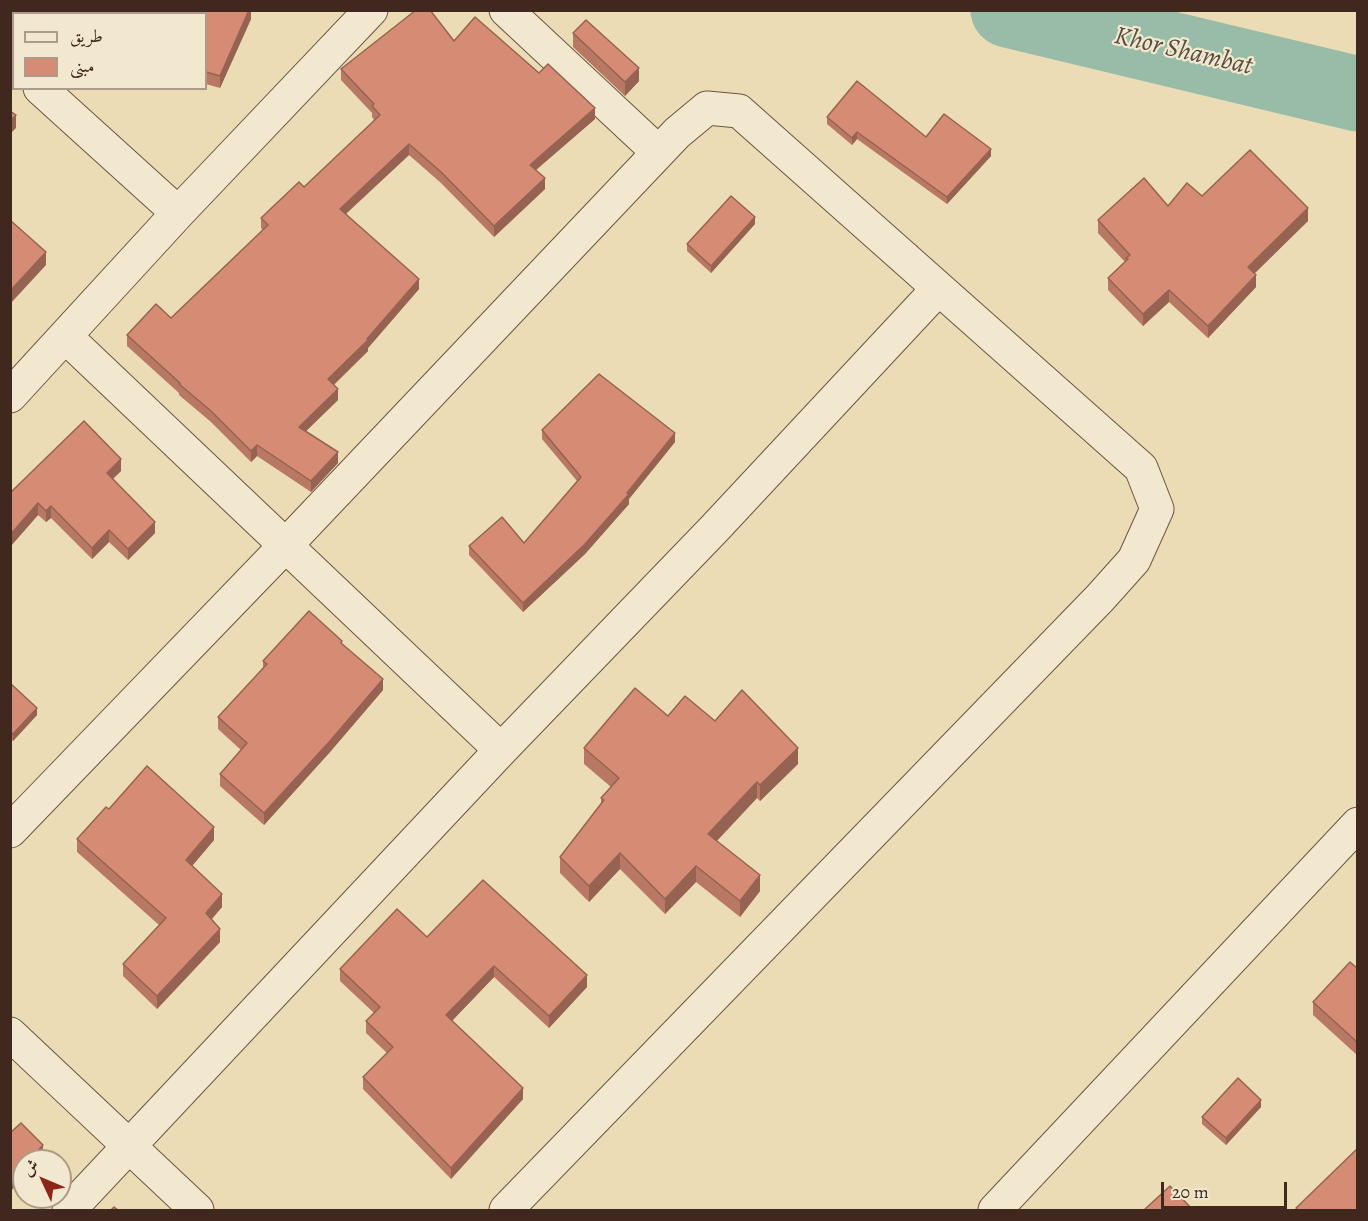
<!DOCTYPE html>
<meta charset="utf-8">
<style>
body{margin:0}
#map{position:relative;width:1368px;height:1221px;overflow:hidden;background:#ebdcb5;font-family:Alegreya,Amiri,serif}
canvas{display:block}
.frame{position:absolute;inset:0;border:12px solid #41281e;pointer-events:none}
.legend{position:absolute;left:12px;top:12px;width:195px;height:78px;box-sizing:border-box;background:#f2e8cf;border:2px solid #ab9b88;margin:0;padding:8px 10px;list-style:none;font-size:18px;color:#41281e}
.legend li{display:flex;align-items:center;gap:12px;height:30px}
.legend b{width:30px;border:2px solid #ab9b88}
.north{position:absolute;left:12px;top:1149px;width:60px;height:60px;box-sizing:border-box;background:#f2e8cf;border:2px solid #ab9b88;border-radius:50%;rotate:314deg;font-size:16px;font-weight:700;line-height:24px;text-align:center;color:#41281e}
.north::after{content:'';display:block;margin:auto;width:21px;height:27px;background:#8f2418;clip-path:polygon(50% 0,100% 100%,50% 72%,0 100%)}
.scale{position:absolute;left:1161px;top:1182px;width:126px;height:27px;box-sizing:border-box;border:3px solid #41281e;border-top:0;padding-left:8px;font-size:18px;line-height:21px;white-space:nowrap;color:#41281e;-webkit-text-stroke:4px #f2e8cf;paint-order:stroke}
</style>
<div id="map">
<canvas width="1368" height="1221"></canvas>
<div class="frame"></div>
<ul class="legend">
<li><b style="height:8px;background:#f2e8cf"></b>طريق</li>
<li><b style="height:16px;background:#d68c74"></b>مبنى</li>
</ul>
<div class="north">ش</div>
<div class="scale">20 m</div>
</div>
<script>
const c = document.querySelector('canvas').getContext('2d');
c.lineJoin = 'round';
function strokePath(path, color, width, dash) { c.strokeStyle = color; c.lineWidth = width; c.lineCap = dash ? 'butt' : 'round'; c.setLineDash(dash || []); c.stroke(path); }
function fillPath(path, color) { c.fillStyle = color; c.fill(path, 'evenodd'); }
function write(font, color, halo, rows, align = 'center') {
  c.font = font + ' Alegreya,serif'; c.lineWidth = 4.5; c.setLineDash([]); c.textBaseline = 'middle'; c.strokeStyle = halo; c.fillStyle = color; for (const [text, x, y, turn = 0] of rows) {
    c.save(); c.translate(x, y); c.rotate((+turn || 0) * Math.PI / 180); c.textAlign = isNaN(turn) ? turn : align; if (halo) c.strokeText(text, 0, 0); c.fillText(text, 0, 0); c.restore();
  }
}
const river = new Path2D(`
 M 1008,10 L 1358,94`);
const street = new Path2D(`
 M 506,10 L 658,152
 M 10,62 L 14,65
 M 40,88 L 178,213
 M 66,337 L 501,750
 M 10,396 L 178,213 L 371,10
 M 10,831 L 285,546 L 677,133 L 707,108 L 739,111 L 1141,468 L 1157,509 L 1134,560 L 1100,598 L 506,1210
 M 10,1034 L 197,1210
 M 69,1210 L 501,750 L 715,528 L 938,289
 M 995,1210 L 1358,824`);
const wall = new Path2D(`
 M 77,10 L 251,10 L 251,19 L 220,88 L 206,84 L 206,14 L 76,14 Z
 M 573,33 L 639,81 L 625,96 L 573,47 Z
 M 454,41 L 539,73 L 595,119 L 536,170 L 545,189 L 494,237 L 441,183 L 409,155 L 346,214 L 419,289 L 368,348 L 368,351 L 334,385 L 338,400 L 306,431 L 338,463 L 311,492 L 257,456 L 251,462 L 211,422 L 179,395 L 179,393 L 127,346 L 127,335 L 171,318 L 263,230 L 261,228 L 261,218 L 304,187 L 375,121 L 372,117 L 372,113 L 341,80 L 341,69 Z
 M 827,117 L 926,137 L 991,156 L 947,204 L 857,139 L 852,145 L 827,124 Z
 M 1202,196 L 1308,221 L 1254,273 L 1256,287 L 1208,338 L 1169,302 L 1143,326 L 1108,290 L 1108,278 L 1125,262 L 1098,233 L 1098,220 L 1168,206 Z
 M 755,224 L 711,273 L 687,251 L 687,244 Z
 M 542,430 L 675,442 L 629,499 L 629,504 L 585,554 L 523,612 L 469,555 L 469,546 L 524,543 L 577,481 L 542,439 Z
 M 121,471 L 113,479 L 155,533 L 128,560 L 109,542 L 92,559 L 51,518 L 46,522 L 38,515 L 10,547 L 10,493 Z
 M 342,644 L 383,690 L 330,752 L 264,825 L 220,786 L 220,774 L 241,750 L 218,729 L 218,717 L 263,669 L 263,661 Z
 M 10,683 L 37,715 L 13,741 L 10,738 Z
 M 668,716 L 715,721 L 798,764 L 760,801 L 757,798 L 717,841 L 760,891 L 740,917 L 696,882 L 665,914 L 620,869 L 589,902 L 560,873 L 560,857 L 601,803 L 601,798 L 611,787 L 584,764 L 584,748 Z
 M 109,809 L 214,840 L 192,866 L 222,907 L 211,919 L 220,942 L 157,1009 L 123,976 L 123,964 L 159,925 L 77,852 L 77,839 Z
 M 427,937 L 587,987 L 549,1028 L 494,977 L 452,1021 L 523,1099 L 451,1179 L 363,1089 L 363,1077 L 387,1053 L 366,1033 L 366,1021 L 374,1013 L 340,981 L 340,969 Z
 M 1358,969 L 1358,1056 L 1313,1015 L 1313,1002 Z
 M 1261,1107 L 1226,1145 L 1202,1124 L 1202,1117 Z`);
const shadedWall = new Path2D(`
 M 249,10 L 251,10 L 251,19 L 220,88 L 220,76 Z
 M 639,68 L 639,81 L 625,96 L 625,82 Z
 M 595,108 L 595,119 L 530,175 L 530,165 Z
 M 16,115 L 16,128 L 10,134 L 10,121 Z
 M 857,132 L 857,139 L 852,145 L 852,138 Z
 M 409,144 L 409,155 L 340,219 L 340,209 Z
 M 991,149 L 991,156 L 947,204 L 947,197 Z
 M 545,178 L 545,189 L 494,237 L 494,226 Z
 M 1308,208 L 1308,221 L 1248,280 L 1248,267 Z
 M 755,217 L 755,224 L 711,273 L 711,266 Z
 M 46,252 L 46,265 L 10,304 L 10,291 Z
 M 1256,275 L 1256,287 L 1208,338 L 1208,326 Z
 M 419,279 L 419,289 L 368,348 L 368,351 L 328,390 L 328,379 L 367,339 Z
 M 1169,290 L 1169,302 L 1143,326 L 1143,314 Z
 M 338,389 L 338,400 L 299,438 L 299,427 Z
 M 675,433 L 675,442 L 629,499 L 629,504 L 585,554 L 523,612 L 523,603 L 627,493 Z
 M 257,445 L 257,456 L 251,462 L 251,451 Z
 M 338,452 L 338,463 L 311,492 L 311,481 Z
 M 121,459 L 121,471 L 107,484 L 107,473 Z
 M 38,503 L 38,515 L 10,547 L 10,535 Z
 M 51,506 L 51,518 L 46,522 L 46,511 Z
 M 155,522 L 155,533 L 128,560 L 128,549 Z
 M 109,530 L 109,542 L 92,559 L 92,548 Z
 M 383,679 L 383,690 L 330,752 L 264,825 L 264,813 Z
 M 37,708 L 37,715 L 13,741 L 13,734 Z
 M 798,748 L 798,764 L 760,801 L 760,785 Z
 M 757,782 L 757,798 L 708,850 L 708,834 Z
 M 214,827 L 214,840 L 186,873 L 186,860 Z
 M 620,853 L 620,869 L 589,902 L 589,886 Z
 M 696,866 L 696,882 L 665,914 L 665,899 Z
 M 760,875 L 760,891 L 740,917 L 740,901 Z
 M 222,894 L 222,907 L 206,926 L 206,913 Z
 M 220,929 L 220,942 L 157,1009 L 157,996 Z
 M 494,966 L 494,977 L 446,1027 L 446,1015 Z
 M 587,975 L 587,987 L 549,1028 L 549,1016 Z
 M 523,1088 L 523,1099 L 451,1179 L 451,1168 Z
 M 1261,1100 L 1261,1107 L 1226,1145 L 1226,1138 Z
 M 43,1145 L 43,1156 L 38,1161 L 29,1161 Z
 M 24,1167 L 24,1177 L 10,1192 L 10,1182 Z`);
const building = new Path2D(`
 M 77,10 L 249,10 L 220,76 L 206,72 L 206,14 L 80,14 L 76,12 Z
 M 416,10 L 430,10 L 454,41 L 475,17 L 539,73 L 548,64 L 595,108 L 530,165 L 545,178 L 494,226 L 441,172 L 409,144 L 340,209 L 419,279 L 367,339 L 368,340 L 328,379 L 338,389 L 299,427 L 338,452 L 311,481 L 257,445 L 251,451 L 211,411 L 179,384 L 180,383 L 127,335 L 156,304 L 171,318 L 268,225 L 261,218 L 299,182 L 304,187 L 380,115 L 372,106 L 374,104 L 341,69 Z
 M 586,20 L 639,68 L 625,82 L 573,33 Z
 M 857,81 L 926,137 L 944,114 L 991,149 L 947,197 L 857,132 L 852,138 L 827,117 Z
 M 10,111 L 16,115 L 10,121 Z
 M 1250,150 L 1308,208 L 1248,267 L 1256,275 L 1208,326 L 1169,290 L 1143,314 L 1108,278 L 1128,259 L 1126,258 L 1130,255 L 1098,220 L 1144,178 L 1168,206 L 1187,183 L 1202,196 Z
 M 731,196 L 755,217 L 711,266 L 687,244 Z
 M 10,220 L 46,252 L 10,291 Z
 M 599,374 L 675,433 L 627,493 L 629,494 L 585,544 L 523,603 L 469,546 L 502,517 L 524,543 L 581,477 L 542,430 Z
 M 84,421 L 121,459 L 107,473 L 155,522 L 128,549 L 109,530 L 92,548 L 51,506 L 46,511 L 38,503 L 10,535 L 10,493 Z
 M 309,611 L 342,641 L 341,643 L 383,679 L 330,741 L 264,813 L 220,774 L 247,743 L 218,717 L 267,664 L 263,661 Z
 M 10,683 L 37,708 L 13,734 L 10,731 Z
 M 635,688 L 668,716 L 685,696 L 715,721 L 742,690 L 798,748 L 760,785 L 757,782 L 708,834 L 760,875 L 740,901 L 696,866 L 665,899 L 620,853 L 589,886 L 560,857 L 604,800 L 601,798 L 619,778 L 584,748 Z
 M 147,766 L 214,827 L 186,860 L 222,894 L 206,913 L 220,929 L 157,996 L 123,964 L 166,918 L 77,839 L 106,807 L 109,809 Z
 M 483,880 L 587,975 L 549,1016 L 494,966 L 446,1015 L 523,1088 L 451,1168 L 363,1077 L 393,1047 L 366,1021 L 380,1007 L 340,969 L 397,909 L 427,937 Z
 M 1350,962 L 1358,969 L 1358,1043 L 1313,1002 Z
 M 1238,1078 L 1261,1100 L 1226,1138 L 1202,1117 Z
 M 21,1123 L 43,1145 L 29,1161 L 24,1161 L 24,1167 L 10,1182 L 10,1133 Z
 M 1358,1148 L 1358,1210 L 1298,1210 L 1296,1208 Z
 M 1170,1186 L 1193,1210 L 1144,1210 Z
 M 114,1207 L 118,1210 L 111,1210 Z`);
const waterNames = [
 ["Khor Shambat",1183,52,13]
];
strokePath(river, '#99bca8', 75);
strokePath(street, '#6c5544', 35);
strokePath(street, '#f2e8cf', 33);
fillPath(wall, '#b87864');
fillPath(shadedWall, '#966251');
fillPath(building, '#d68c74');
strokePath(building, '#966251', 1.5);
write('italic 26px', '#574d40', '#f2e8cf', waterNames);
</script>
